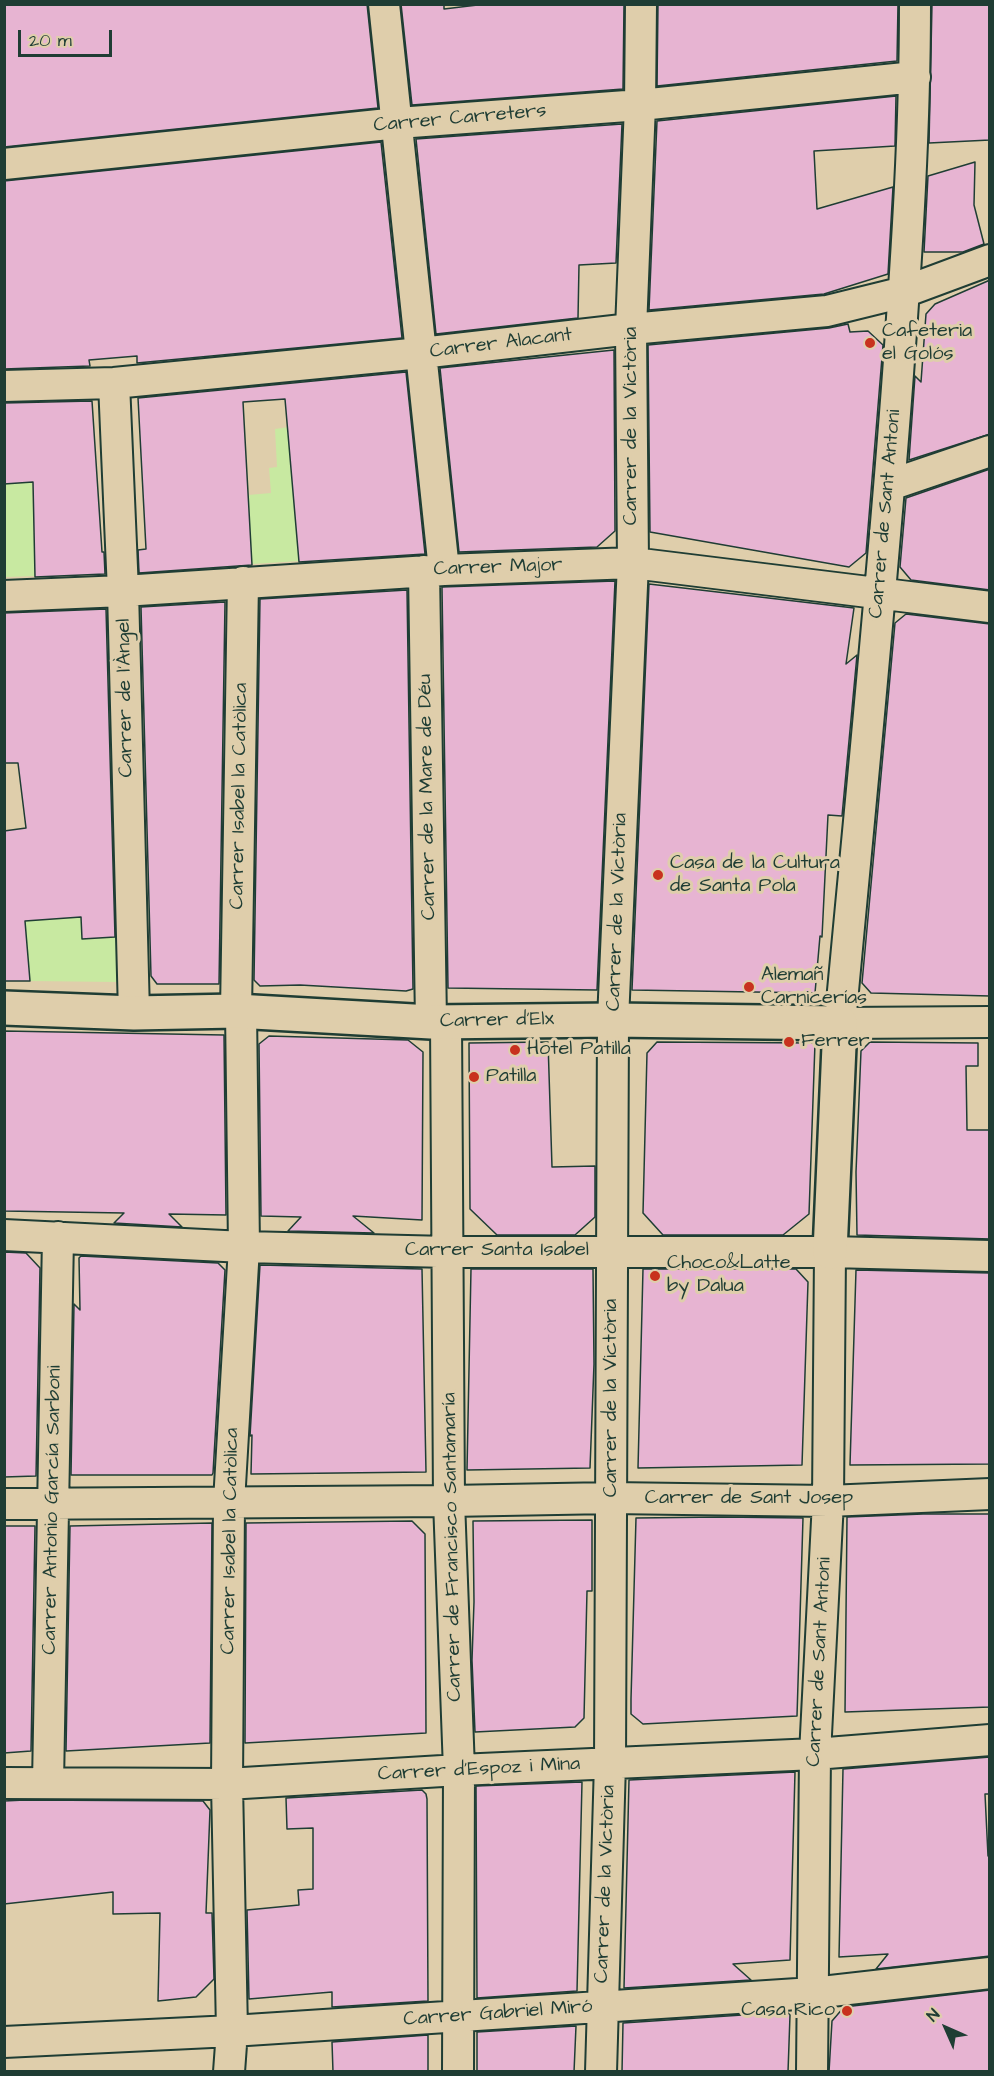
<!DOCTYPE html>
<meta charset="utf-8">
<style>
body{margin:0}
#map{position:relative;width:994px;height:2076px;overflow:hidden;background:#dfceab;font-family:"Architects Daughter",sans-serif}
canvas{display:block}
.frame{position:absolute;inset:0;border:6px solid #1f3d34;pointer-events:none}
.north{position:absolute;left:916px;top:1998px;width:60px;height:60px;-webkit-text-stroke:4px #dfceab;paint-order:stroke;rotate:315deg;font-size:16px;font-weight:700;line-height:24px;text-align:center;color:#1f3d34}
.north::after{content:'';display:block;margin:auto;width:21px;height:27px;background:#1f3d34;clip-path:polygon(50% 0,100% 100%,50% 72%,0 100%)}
.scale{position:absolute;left:18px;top:30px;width:94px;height:27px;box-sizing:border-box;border:3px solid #1f3d34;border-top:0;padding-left:8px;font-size:18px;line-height:21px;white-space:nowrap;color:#1f3d34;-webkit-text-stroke:4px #dfceab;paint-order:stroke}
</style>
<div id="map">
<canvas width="994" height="2076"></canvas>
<div class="frame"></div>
<div class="north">N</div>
<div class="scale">20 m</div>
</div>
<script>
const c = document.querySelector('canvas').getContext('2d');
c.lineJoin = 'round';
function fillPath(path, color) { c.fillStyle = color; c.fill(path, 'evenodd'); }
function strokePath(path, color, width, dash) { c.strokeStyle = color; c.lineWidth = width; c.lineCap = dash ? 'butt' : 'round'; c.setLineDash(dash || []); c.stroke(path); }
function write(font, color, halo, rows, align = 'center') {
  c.font = font + ' "Architects Daughter",sans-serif'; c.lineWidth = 6; c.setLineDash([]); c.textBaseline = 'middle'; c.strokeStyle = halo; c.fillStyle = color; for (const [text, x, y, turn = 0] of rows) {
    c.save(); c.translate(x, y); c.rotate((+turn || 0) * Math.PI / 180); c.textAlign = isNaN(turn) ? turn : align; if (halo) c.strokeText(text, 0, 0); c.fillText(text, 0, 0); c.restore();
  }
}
const green = new Path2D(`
 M 289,427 L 299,561 L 252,564 L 248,495 L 271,493 L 269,468 L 277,467 L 275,429 Z
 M 32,482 L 35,576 L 5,577 L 5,484 Z
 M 81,916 L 82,939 L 117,937 L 118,982 L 30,981 L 25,919 Z`);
const building = new Path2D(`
 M 4,4 L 367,4 L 378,108 L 4,147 Z
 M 401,4 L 444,4 L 444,9 L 486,4 L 624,4 L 623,89 L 412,105 Z
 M 658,4 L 898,4 L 897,61 L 657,86 Z
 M 932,4 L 990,4 L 990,140 L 929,143 Z
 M 896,96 L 895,146 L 814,151 L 817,209 L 893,187 L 888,274 L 824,294 L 649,310 L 657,121 Z
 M 622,124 L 616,263 L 579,265 L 578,318 L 436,334 L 416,139 Z
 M 381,142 L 402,338 L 137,363 L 137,356 L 89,360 L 90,366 L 4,369 L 4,181 Z
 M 975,162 L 974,205 L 984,244 L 963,252 L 924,252 L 928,176 Z
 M 990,280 L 990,434 L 909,460 L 915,376 L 921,382 L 926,314 L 935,304 Z
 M 848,324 L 850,332 L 868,331 L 883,345 L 866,553 L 849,567 L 650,532 L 648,345 L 829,328 Z
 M 614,350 L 615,531 L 597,547 L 459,552 L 440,368 Z
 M 406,372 L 425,554 L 299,562 L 285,399 L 243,402 L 252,565 L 139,573 L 138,550 L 146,549 L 138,398 Z
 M 92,401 L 102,552 L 104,552 L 105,574 L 35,577 L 33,482 L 4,484 L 4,403 Z
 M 990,469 L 990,590 L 911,580 L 900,567 L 906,498 Z
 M 615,581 L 597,990 L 448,988 L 442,587 Z
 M 649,584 L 854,608 L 846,664 L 857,655 L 842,816 L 828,815 L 822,937 L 820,936 L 815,993 L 632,990 Z
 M 407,590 L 413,989 L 406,991 L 300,985 L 260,986 L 254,980 L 260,599 Z
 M 225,602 L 219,984 L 157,984 L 151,976 L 141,607 Z
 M 106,609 L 115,937 L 82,939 L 81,917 L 25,921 L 30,981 L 4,981 L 4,831 L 26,828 L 18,763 L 4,763 L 4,613 Z
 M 906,614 L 990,624 L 990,996 L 871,993 L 862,983 L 895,623 Z
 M 4,1031 L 224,1035 L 226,1215 L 169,1214 L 182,1227 L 114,1223 L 124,1213 L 4,1211 Z
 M 269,1036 L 408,1040 L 423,1052 L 422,1220 L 353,1216 L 374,1233 L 288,1231 L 301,1217 L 261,1216 L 259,1044 Z
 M 548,1042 L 552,1167 L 595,1166 L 595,1217 L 575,1235 L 497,1235 L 470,1209 L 469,1043 Z
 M 657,1042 L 815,1043 L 809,1214 L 783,1235 L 663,1235 L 643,1213 L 647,1053 Z
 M 870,1042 L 978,1043 L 978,1066 L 966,1066 L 967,1130 L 990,1130 L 990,1239 L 857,1235 L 856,1172 L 861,1051 Z
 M 4,1252 L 26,1253 L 40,1268 L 36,1476 L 4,1477 Z
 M 81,1256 L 218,1263 L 225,1270 L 213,1473 L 212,1475 L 71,1475 L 74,1304 L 80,1310 L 79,1258 Z
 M 260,1265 L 422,1269 L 426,1472 L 251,1474 L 252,1435 L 250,1436 Z
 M 471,1269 L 593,1269 L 594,1364 L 590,1468 L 467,1470 Z
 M 643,1269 L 796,1269 L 808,1282 L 802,1465 L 638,1468 Z
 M 856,1270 L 990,1273 L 990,1464 L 850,1465 Z
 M 923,1514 L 990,1514 L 990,1707 L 845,1712 L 847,1517 Z
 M 722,1517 L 803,1518 L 797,1716 L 643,1724 L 631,1714 L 631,1699 L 636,1518 Z
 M 592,1520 L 592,1591 L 587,1591 L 584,1718 L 575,1727 L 475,1732 L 472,1660 L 474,1602 L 473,1521 Z
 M 412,1521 L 425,1534 L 426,1733 L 245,1743 L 246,1523 Z
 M 212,1523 L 210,1743 L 66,1751 L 70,1526 Z
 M 4,1526 L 35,1526 L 31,1751 L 4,1753 Z
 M 990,1757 L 990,1794 L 985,1794 L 988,1856 L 990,1856 L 990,1956 L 876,1969 L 888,1954 L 839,1957 L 843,1769 Z
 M 795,1772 L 790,1960 L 733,1964 L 751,1980 L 624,1988 L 629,1780 Z
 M 582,1782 L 577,1991 L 477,1998 L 476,1786 Z
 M 422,1790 L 426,1794 L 427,1799 L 428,2001 L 332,2007 L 332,1992 L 249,1999 L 247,1910 L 299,1905 L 298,1890 L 313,1889 L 313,1828 L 287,1829 L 286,1798 Z
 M 25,1800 L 203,1801 L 210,1810 L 206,1913 L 212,1913 L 214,1979 L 196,1997 L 158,2001 L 160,1913 L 113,1914 L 113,1892 L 4,1904 L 4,1801 Z
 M 990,1990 L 990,2072 L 829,2072 L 832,2021 L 844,2007 Z
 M 787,2012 L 790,2015 L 788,2072 L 622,2072 L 623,2023 Z
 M 576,2026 L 574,2072 L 477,2072 L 477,2032 Z
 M 428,2035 L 428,2072 L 333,2072 L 332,2042 Z`);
const street = new Path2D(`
 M 384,4 L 444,570
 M 915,4 C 915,128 907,251 898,374 C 882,591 860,807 840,1023 L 990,1022
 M 4,164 L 398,123 L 640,105 L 915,77
 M 114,383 L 123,591 L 134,1013
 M 4,386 L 114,383 L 421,353 L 631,329 L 827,311 L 904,292 L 990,260
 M 890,485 L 990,451
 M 424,571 L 431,1022
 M 4,596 L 123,591 L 444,570 L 633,563 L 990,607
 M 236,1011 L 243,582
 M 446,1022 L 449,1501 L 459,1770 L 458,2072
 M 4,1235 L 244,1247 L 448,1252 L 830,1252 L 990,1256
 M 4,1504 L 449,1501 L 611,1498 L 828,1501 L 990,1494
 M 4,1783 L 227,1784 L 459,1770 L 815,1754 L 990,1740
 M 48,1783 L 58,1237
 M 4,2042 L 232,2031 L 813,1993 L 990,1973
 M 229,2072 L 232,2031 L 227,1784 L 229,1502 L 244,1247 L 241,1011
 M 601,2072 L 610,1763 L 613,1020 L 633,563 L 631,329 L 640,105 L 641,4
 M 812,2072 L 815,1754 L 828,1501 L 830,1252`);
const secondary = new Path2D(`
 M 4,1008 L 134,1013 L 236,1011 L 431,1022 L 613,1020 L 840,1023 L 830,1252`);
const markers = [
 [870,343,6,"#c8321e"],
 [658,875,6,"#c8321e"],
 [749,987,6,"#c8321e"],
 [789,1042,6,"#c8321e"],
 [515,1050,6,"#c8321e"],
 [474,1077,6,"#c8321e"],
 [655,1276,6,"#c8321e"],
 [847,2011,6,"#c8321e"]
];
const streetNames = [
 ["Carrer Carreters",460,119,-5],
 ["Carrer Alacant",501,344,-7],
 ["Carrer de la Victòria",632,426,-90],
 ["Carrer de Sant Antoni",886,514,-85],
 ["Carrer Major",498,568,-2],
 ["Carrer de l'Àngel",126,698,-91],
 ["Carrer Isabel la Catòlica",240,796,-89],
 ["Carrer de la Mare de Déu",428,797,-91],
 ["Carrer de la Victòria",618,912,-88],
 ["Carrer d'Elx",497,1021,-1],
 ["Carrer Santa Isabel",497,1251],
 ["Carrer de la Victòria",612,1398,-90],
 ["Carrer de Sant Josep",749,1499],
 ["Carrer Antonio García Sarboni",53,1510,-89],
 ["Carrer Isabel la Catòlica",231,1541,-89],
 ["Carrer de Francisco Santamaría",453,1547,-91],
 ["Carrer de Sant Antoni",820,1662,-87],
 ["Carrer d'Espoz i Mina",479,1770,-3],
 ["Carrer de la Victòria",606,1884,-88],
 ["Carrer Gabriel Miró",498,2014,-4]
];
const poiNames = [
 ["Cafeteria",882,332],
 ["el Golós",882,355],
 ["Casa de la Cultura",670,864],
 ["de Santa Pola",670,887],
 ["Alemañ",761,976],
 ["Carnicerías",761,999],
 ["Ferrer",801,1042],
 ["Hotel Patilla",527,1050],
 ["Patilla",486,1077],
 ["Choco&Latte",667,1264],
 ["by Dalua",667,1287],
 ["Casa Rico",835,2011,"right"]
];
fillPath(green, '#c8e9a1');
fillPath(building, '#e7b4d2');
strokePath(building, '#1f3d34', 1.5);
strokePath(street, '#1f3d34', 34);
strokePath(secondary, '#1f3d34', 38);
strokePath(street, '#dfceab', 30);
strokePath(secondary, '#dfceab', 33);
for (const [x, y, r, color] of markers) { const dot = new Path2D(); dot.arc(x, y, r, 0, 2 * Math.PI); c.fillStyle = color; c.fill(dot); strokePath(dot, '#dfceab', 2); }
write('20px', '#1f3d34', '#dfceab', streetNames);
write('20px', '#1f3d34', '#dfceab', poiNames, 'left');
</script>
